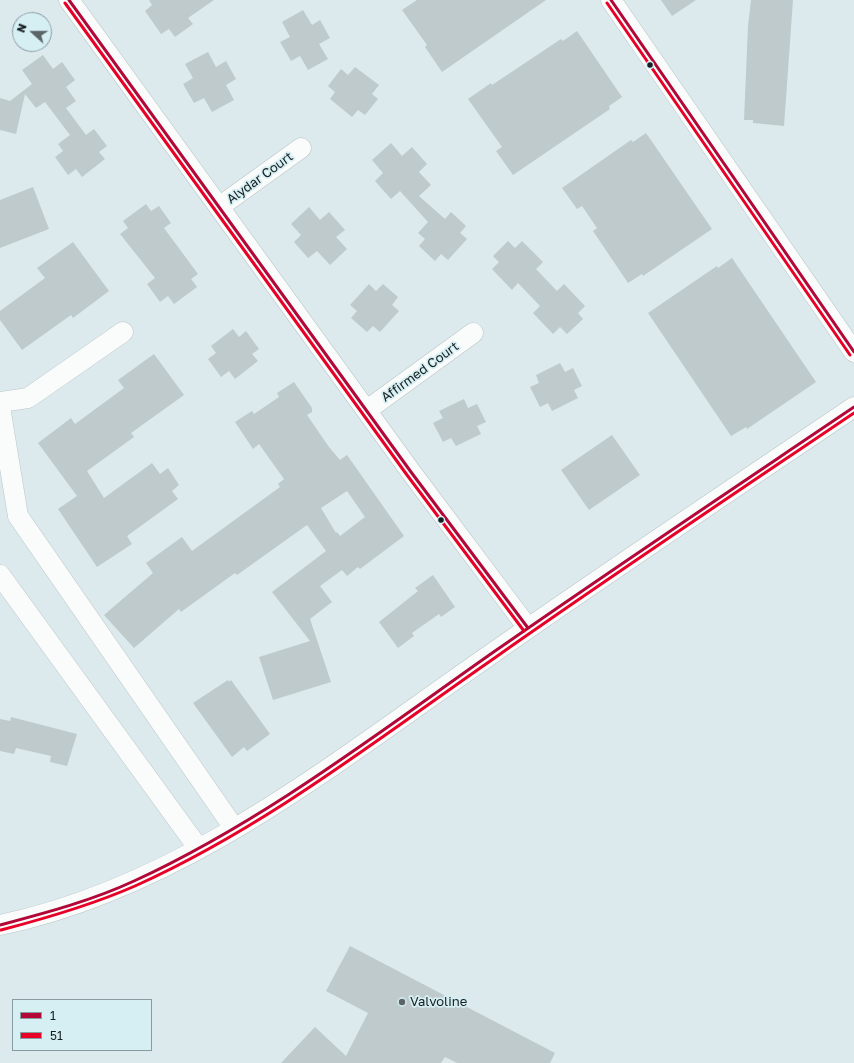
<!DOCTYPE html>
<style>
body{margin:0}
#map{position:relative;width:854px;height:1063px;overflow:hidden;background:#dceaed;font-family:"Golos Text",sans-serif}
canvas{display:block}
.legend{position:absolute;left:12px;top:999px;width:140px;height:52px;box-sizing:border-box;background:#d6eff3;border:1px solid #899b9f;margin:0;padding:5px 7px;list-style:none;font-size:12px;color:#151e20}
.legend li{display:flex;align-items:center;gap:8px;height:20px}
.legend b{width:20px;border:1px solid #899b9f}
.north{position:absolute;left:12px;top:12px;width:40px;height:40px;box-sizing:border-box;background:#d6eff3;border:1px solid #899b9f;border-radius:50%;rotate:291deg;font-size:11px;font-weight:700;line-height:16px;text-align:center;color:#151e20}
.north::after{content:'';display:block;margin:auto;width:14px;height:18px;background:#5b6568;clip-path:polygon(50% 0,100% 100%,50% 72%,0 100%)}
</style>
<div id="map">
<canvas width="854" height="1063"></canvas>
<ul class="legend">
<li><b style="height:5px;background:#b30738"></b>1</li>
<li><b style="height:5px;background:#e80027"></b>51</li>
</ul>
<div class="north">N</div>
</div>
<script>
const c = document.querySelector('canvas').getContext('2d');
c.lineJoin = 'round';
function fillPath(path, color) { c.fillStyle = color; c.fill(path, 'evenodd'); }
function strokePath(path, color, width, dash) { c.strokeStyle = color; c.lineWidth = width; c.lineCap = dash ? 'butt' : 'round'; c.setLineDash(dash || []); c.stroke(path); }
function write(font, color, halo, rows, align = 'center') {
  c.font = font + ' "Golos Text",sans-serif'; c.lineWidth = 3.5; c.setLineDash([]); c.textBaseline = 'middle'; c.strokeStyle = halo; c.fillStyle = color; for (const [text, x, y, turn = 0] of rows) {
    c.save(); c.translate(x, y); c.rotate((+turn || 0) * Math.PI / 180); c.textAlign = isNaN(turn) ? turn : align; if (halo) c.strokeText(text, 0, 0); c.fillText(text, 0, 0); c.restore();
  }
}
const building = new Path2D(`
 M 149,0 L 214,0 L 188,18 L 193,24 L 175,37 L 169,29 L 161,34 L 145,11 L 152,5 Z
 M 417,0 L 546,0 L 442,72 L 425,47 L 427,45 L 402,10 Z
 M 661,0 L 696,0 L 672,16 Z
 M 751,0 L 793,0 L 784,126 L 753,123 L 753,120 L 744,120 L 748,26 Z
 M 303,10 L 312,25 L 320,20 L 330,38 L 319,44 L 328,59 L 308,70 L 300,56 L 291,61 L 280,42 L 290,37 L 282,22 Z
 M 577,31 L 622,97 L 609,106 L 610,109 L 513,175 L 496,151 L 502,147 L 468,99 L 491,83 L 492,85 L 561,39 L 563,41 Z
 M 208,52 L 216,67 L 226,61 L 236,79 L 226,85 L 234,100 L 212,112 L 204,98 L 194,103 L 183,84 L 193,78 L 185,64 Z
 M 43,55 L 53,69 L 62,62 L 75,80 L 66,87 L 76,101 L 66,108 L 86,135 L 94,129 L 107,146 L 99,152 L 105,159 L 82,177 L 76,169 L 68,175 L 55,157 L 63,151 L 58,144 L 70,135 L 45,102 L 36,108 L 25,94 L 16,134 L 0,130 L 0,98 L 10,101 L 32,84 L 22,70 Z
 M 355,67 L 379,85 L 372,94 L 378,99 L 365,115 L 358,110 L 352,117 L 330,99 L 335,92 L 328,86 L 341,69 L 348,75 Z
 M 646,133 L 712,229 L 643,276 L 642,274 L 628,283 L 593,231 L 597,228 L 582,206 L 577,209 L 562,188 L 631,140 L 633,142 Z
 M 391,143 L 402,156 L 412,147 L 427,164 L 419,172 L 431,185 L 419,196 L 445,219 L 451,212 L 466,226 L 460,233 L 467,239 L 448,260 L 441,254 L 435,261 L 419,246 L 425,239 L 418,233 L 428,222 L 400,191 L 391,199 L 375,181 L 383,173 L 372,160 Z
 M 33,187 L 49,229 L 0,248 L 0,200 Z
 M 146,204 L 151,211 L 159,206 L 171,223 L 164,228 L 198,274 L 191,279 L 197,287 L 174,304 L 168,296 L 160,302 L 147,284 L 155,278 L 120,234 L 128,228 L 123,221 Z
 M 309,207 L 320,220 L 329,212 L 345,230 L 336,237 L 347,249 L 330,265 L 317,251 L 308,258 L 294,242 L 301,235 L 291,224 Z
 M 508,241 L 515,248 L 522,241 L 543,262 L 536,269 L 557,291 L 564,284 L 585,306 L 578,313 L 583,319 L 567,334 L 560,327 L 553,334 L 533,313 L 540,306 L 518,283 L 512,290 L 492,269 L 499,262 L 493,256 Z
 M 73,242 L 109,291 L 73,318 L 71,315 L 22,350 L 0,320 L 0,311 L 45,278 L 37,268 Z
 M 732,258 L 816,382 L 747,429 L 746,427 L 731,436 L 648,313 L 717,266 L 718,268 Z
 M 369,284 L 376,291 L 383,284 L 398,297 L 392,305 L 399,311 L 380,332 L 373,326 L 367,332 L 351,318 L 357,311 L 350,305 Z
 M 233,329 L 239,337 L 246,331 L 259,349 L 252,354 L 258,361 L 235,379 L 229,371 L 221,377 L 208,359 L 216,353 L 211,346 Z
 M 154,354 L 184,395 L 131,433 L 134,437 L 87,471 L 104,498 L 152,463 L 160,474 L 168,468 L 179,485 L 172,491 L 178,499 L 127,536 L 132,544 L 97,567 L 58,509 L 77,496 L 38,443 L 71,418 L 75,424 L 124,388 L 118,380 Z
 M 560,363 L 565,372 L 573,368 L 582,386 L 574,390 L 578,398 L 552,411 L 548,403 L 540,407 L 530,387 L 539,383 L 536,375 Z
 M 294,382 L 312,408 L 312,412 L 307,415 L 329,447 L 340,460 L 347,455 L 404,536 L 360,569 L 358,567 L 347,576 L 342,570 L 320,586 L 332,602 L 310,619 L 331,682 L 273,700 L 259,657 L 310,641 L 272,592 L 326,551 L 307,525 L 237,575 L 235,573 L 181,612 L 179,609 L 134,648 L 104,615 L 153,573 L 146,563 L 182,537 L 192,551 L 280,487 L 278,484 L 284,479 L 259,444 L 253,449 L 235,422 L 252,411 L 254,414 L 279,397 L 277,393 ZM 347,491 L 365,517 L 340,536 L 337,532 L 336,533 L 321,508 Z
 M 464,399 L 468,408 L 477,404 L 486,422 L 477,426 L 481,434 L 456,446 L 451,438 L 443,442 L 433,423 L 443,418 L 439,411 Z
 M 612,435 L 640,475 L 589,510 L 561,470 Z
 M 433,575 L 455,607 L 441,617 L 439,614 L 412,633 L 414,636 L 398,648 L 379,622 L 418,591 L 415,588 Z
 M 228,680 L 229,682 L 231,680 L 270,734 L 247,751 L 244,747 L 232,757 L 193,703 Z
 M 11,717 L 77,734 L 67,766 L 50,762 L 51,756 L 16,748 L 14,754 L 0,751 L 0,719 L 10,721 Z
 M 350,946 L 555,1053 L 550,1063 L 457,1063 L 445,1057 L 441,1063 L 281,1063 L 315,1027 L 346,1056 L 368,1013 L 326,991 Z`);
const minor = new Path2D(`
 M 69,0 L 411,472 L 528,628
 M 611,0 L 854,352
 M 219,207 L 301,148
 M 0,402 L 28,398 L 123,332
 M 0,407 L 18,516 L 234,828
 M 367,410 L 473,333
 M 0,575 L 199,849
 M 0,925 C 183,887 337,761 487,657 C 608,572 731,490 854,407`);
const bus1 = new Path2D(`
 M 69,0 L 411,472 L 528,628
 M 611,0 L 854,352
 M 0,925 C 45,913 91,901 134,881 C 264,821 378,733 495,651 C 614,568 734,488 854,407`);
const bus2 = new Path2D(`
 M 65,3 L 407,475 L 524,631
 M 607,3 L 850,355
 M 1,930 C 47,918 92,905 135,886 C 266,827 379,738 496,657 C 614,574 734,494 854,413`);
const markers = [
 [650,65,3.5,"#151e20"],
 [441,520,3.5,"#151e20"],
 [402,1002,4,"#5b6568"]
];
const streetNames = [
 ["Alydar Court",260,178,-36],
 ["Affirmed Court",420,372,-36]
];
const poiNames = [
 ["Valvoline",410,1002]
];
fillPath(building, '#becacb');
strokePath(minor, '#bac5c7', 21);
strokePath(minor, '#fafcfc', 20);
strokePath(bus1, '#b30738', 3);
strokePath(bus2, '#e80027', 3);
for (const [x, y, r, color] of markers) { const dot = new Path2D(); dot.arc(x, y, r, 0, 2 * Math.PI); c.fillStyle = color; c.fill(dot); strokePath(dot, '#d6eff3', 1.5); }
write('13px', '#151e20', '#d6eff3', streetNames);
write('13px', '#151e20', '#d6eff3', poiNames, 'left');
</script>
